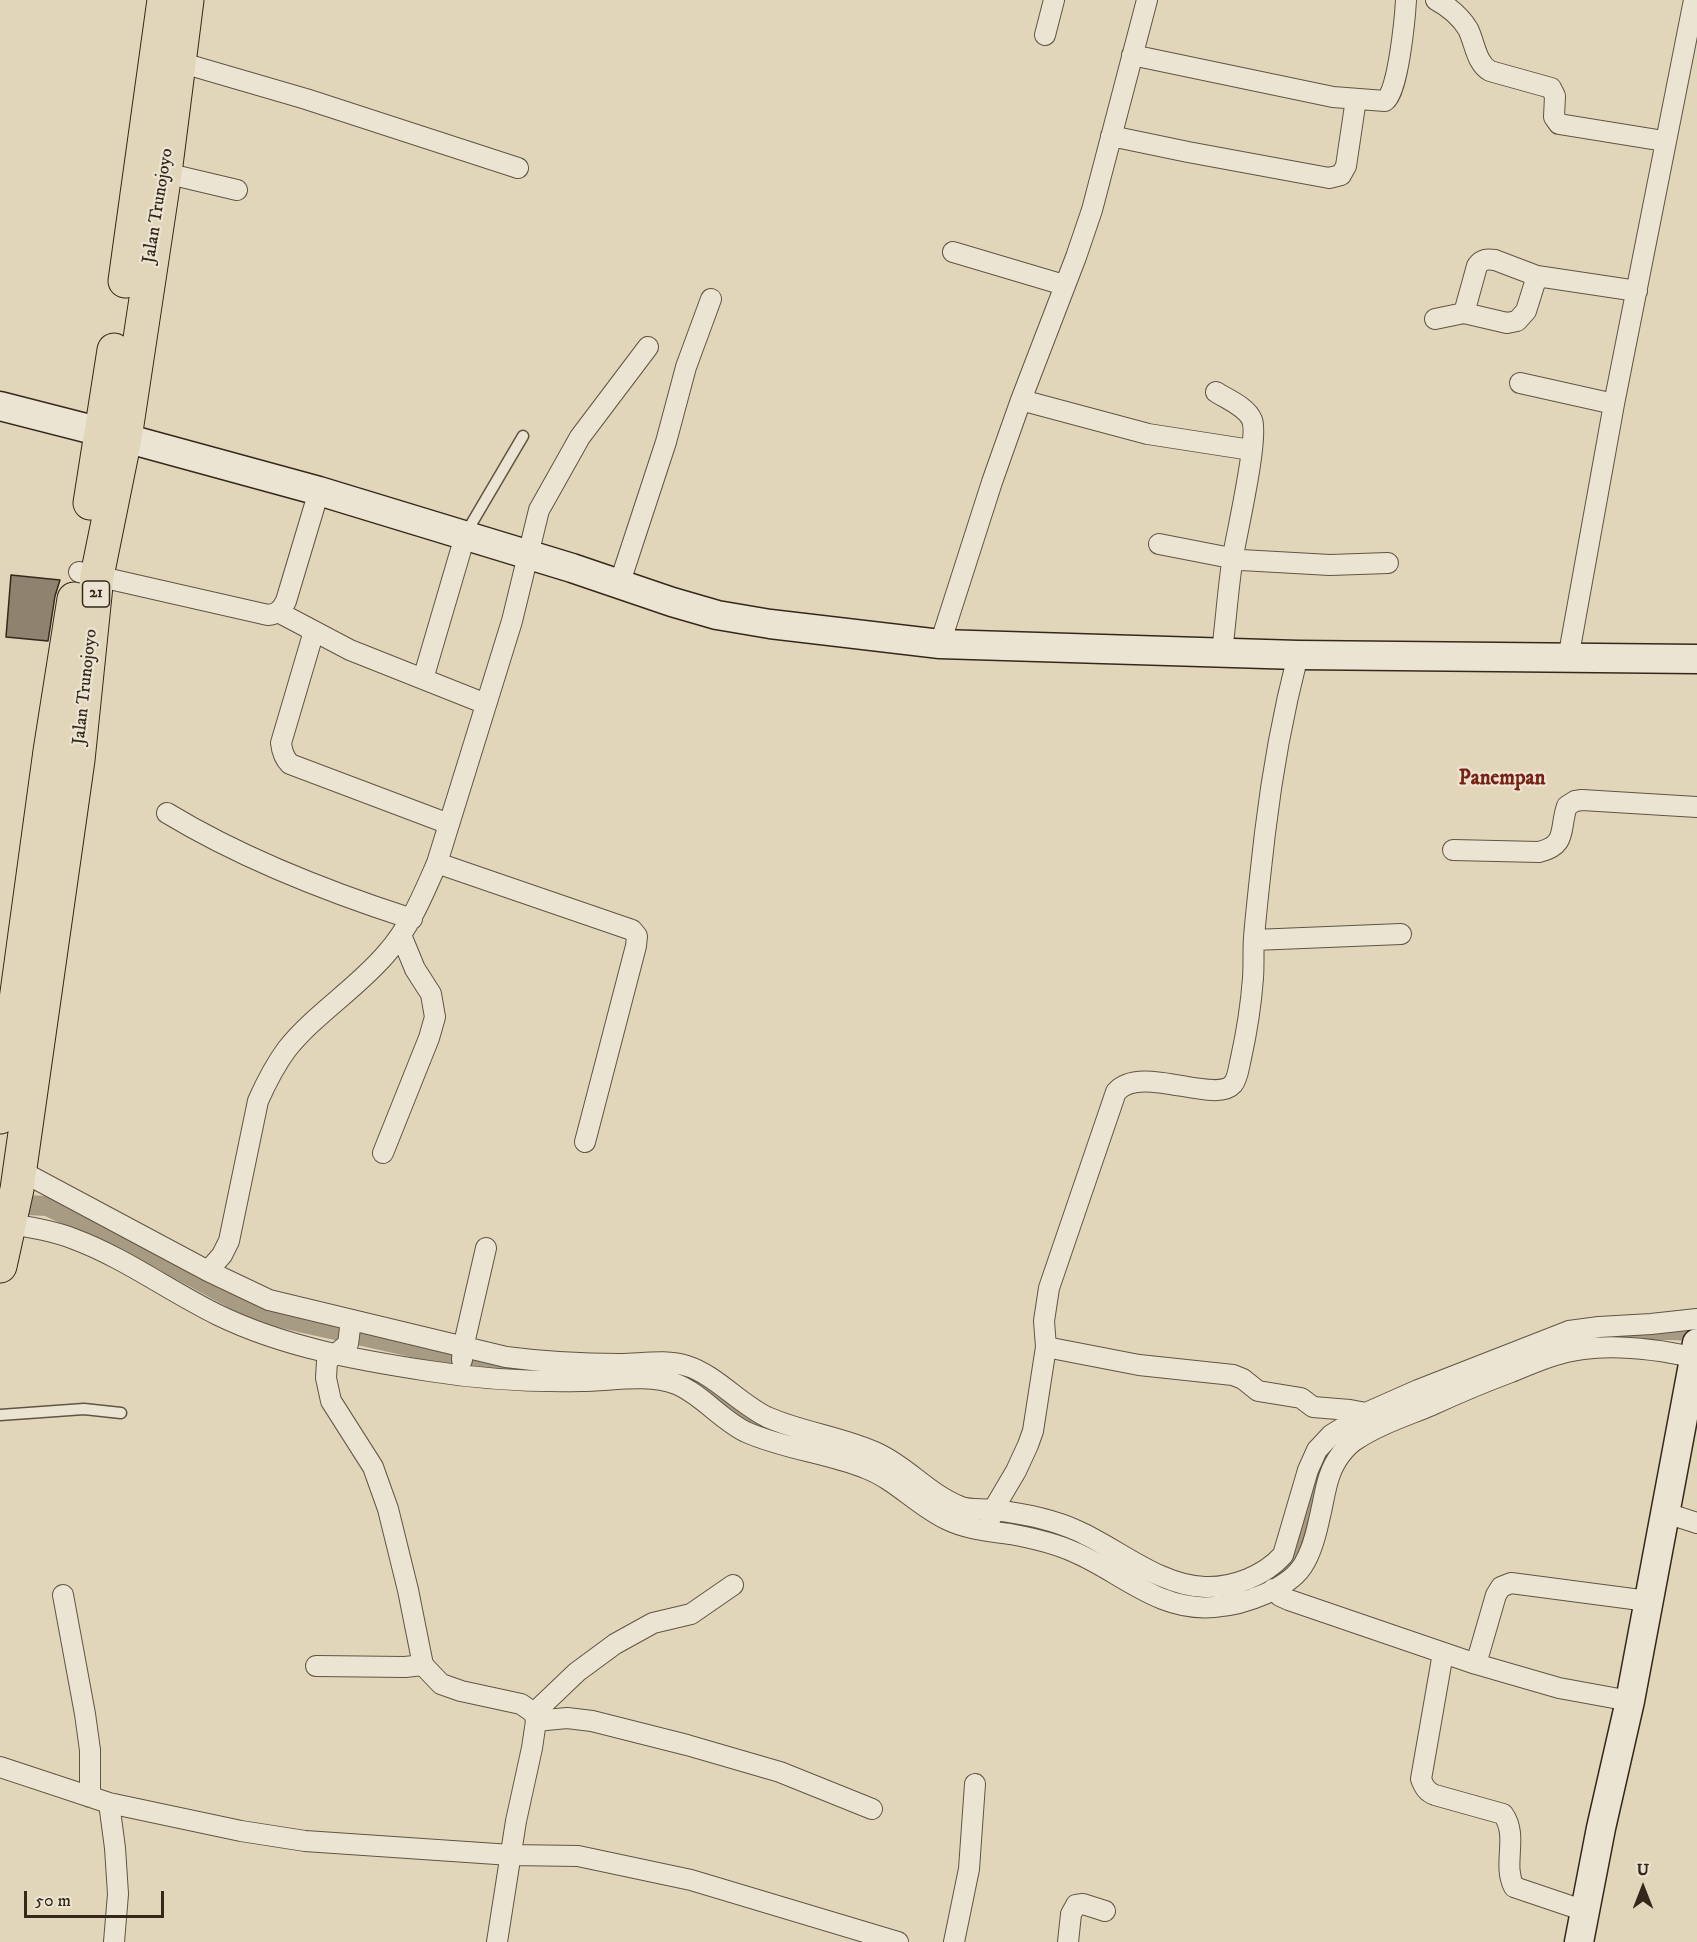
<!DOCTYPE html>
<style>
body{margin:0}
#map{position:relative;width:1697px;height:1942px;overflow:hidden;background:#e2d6ba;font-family:"IM FELL DW Pica",serif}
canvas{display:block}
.north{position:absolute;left:1613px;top:1858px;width:60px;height:60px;-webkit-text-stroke:4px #ece4d2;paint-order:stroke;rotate:0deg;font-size:16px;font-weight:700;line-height:24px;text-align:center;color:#35281b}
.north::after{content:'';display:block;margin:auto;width:21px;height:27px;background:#35281b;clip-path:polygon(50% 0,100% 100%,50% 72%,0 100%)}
.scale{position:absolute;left:24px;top:1891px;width:140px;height:27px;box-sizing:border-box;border:3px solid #35281b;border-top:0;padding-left:8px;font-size:18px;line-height:21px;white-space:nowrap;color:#35281b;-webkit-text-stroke:4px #ece4d2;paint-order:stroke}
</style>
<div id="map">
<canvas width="1697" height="1942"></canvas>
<div class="north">U</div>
<div class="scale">50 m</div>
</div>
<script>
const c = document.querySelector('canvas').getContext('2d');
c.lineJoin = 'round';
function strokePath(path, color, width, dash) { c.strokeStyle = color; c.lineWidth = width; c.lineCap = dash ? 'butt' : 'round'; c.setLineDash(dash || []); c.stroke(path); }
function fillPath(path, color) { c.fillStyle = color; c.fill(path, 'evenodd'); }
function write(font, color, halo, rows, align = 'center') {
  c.font = font + ' "IM FELL DW Pica",serif'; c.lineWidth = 4.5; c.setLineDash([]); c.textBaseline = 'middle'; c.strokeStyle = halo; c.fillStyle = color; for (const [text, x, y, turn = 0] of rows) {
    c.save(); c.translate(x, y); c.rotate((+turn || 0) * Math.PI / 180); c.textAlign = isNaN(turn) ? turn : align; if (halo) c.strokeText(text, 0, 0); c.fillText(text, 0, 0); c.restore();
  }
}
const canal = new Path2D(`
 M 6,1204 L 47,1206 L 160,1259 L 259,1313 L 502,1367 L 536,1368
 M 1584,1343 C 1622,1334 1659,1326 1697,1332
 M 687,1376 L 701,1381 L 731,1409 L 764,1419
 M 1216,1593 L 1249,1591 L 1267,1583 L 1292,1561 L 1336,1440 L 1353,1430`);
const building = new Path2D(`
 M 11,575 L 60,580 L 55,596 L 48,641 L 6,637 Z`);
const lane = new Path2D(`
 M 466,533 L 523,436
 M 0,1415 L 84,1409 L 121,1413`);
const street = new Path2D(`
 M 1436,0 C 1449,7 1460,16 1468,29 C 1475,43 1476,63 1490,71 L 1551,88 L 1555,96 L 1554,117 L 1559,124 L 1664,141
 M 1045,35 L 1054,0
 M 1132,55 L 1333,97 L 1385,101 C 1398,93 1405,18 1406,0
 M 179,62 L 306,99 L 518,168
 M 1111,136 L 1188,152 L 1329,178 L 1341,175 L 1346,166 L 1356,99
 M 165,173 L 237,190
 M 953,252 L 1064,285
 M 1464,313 L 1477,266 C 1482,259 1487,259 1495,260 L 1537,276 L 1637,291
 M 1435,319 L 1464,313 L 1507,323 L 1517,321 L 1526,311 L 1537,276
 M 1520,383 L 1614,404
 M 1216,392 C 1227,399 1247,407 1252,420 C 1259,437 1237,532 1233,556 C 1228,588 1226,620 1222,652
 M 1021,400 L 1148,434 L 1251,450
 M 1159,544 L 1241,560 L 1330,565 L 1388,563
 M 79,572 L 268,615 C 278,614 282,609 286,601 L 319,491
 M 619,585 L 666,442 L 686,367 L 711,299
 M 278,612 L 350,650 L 486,704
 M 314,631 L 281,743 C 282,752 284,758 290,764 L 449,824
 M 940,644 L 992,482 L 1021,400 L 1076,257 L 1092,210 L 1147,0
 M 1568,659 L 1614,404 L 1694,0
 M 423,679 L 465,536
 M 167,813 C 243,859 328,892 412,919
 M 1453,850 L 1539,852 C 1568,845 1559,829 1567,806 L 1575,801 L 1582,800 L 1697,807
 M 1254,940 L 1401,934
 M 585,1142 L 636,946 L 637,936 L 632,930 L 437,863 L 512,621 L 539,510 L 580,437 L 648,347
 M 383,1153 L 429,1038 L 435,1017 L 431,994 L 415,969 L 401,935
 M 19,1170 L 208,1271 L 269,1300 L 506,1357 C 544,1362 581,1364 620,1364 C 641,1364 666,1359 687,1366 C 714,1374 740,1404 767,1417 C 803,1433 844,1437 879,1454 C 908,1468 929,1494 959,1506 C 970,1511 982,1508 994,1510 C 1020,1513 1054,1520 1078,1531 C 1118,1549 1160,1586 1205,1587 C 1233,1588 1264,1576 1283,1555 L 1308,1470 L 1317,1450 L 1331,1435 L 1366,1413 L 1418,1390 L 1569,1331 L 1599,1327 L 1651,1324 L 1697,1319
 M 0,1223 C 25,1226 51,1230 74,1239 C 125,1258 169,1291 218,1315 C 284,1347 357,1360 429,1371 C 479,1379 530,1382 581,1381 C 610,1381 648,1373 676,1384 C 700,1393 721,1420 746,1432 C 784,1449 827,1453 865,1468 C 895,1479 917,1505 946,1519 C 966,1529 988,1531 1010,1534 C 1032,1538 1054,1543 1074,1552 C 1121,1572 1159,1612 1214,1607 C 1243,1605 1291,1589 1305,1562 C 1314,1546 1318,1525 1322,1507 C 1326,1488 1328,1471 1341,1454 C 1345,1449 1348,1445 1354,1441 C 1377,1425 1406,1416 1432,1405 C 1458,1393 1484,1382 1511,1372 C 1535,1362 1558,1352 1583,1349 C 1621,1344 1661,1350 1697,1358
 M 208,1271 L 222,1255 L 229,1241 L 258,1101 C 266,1083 275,1065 287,1049 C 315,1014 356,989 386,954 C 410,927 423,895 437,863
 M 351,1320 L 348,1344 L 327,1361 L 326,1378 L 331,1401 L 373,1467 L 388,1509 L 408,1590 L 423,1665 L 441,1684 L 461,1691 L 521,1704 L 534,1713 L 536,1721 L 532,1748 L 516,1821 L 497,1942
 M 1046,1347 L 1139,1365 L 1233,1375 L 1243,1379 L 1258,1391 L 1301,1398 L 1313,1407 L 1350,1410 L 1366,1413
 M 462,1360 L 463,1348 L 486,1248
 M 1666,1513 L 1697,1523
 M 990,1520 L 993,1510 L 1016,1471 L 1028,1445 L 1033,1431 L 1046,1347 L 1044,1321 L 1049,1288 L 1116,1092 C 1140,1063 1215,1105 1233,1084 C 1238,1078 1239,1066 1241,1058 C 1247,1031 1251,1005 1253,978 C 1254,964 1253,950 1254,937 C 1257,902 1261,868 1265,833 C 1272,774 1283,713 1298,655
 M 1273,1589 L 1280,1596 L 1289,1600 L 1476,1664 L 1559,1688 L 1630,1701
 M 63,1595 L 85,1714 L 90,1750 L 90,1797
 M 1443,1653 L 1421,1779 C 1424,1787 1427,1792 1435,1795 L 1503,1814 C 1519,1836 1502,1864 1514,1887 L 1585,1911
 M 1476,1664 L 1496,1595 L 1501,1587 L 1511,1583 L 1648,1601
 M 316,1666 L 405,1667 L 423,1665
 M 534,1713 L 577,1672 L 615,1644 L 653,1623 L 691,1614 L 733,1585
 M 536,1721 L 567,1718 L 592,1721 L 687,1745 L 780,1772 L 872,1809
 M 0,1767 L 109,1803 L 241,1831 L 305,1841 L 511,1855 L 578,1856 L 691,1880 L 898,1942
 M 109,1803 L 115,1848 L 118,1894 L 114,1942
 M 954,1942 L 969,1869 L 975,1784
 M 1068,1942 L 1071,1914 L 1076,1905 L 1083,1904 L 1105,1911`);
const secondary = new Path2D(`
 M 0,406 L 125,438 L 319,491 L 572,568 L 672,602 L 717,615 L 770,624 L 940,644 L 1298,655 L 1697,659
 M 1579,1942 L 1601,1828 L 1630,1701 L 1697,1343`);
const highway = new Path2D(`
 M 125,281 L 164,0
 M 90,503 L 114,350
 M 0,1117 L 50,751 L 74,599
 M 0,1266 L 17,1189 L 78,760 L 97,576 L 125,438 L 165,173 L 187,0`);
const shields = [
 [96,594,27]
];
const shieldNames = [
 ["21",96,594]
];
const streetNames = [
 ["Jalan Trunojoyo",159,206,-81],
 ["Jalan Trunojoyo",86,687,-84]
];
const quarterNames = [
 ["Panempan",1502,780]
];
strokePath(canal, '#a79b84', 20);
fillPath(building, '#8f826e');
strokePath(building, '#35281b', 1.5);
strokePath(lane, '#605443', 13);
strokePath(street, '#605443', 22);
strokePath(secondary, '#35281b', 31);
strokePath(highway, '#35281b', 35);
strokePath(lane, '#ece4d2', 10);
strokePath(street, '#ece4d2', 20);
strokePath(secondary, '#ece4d2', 28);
strokePath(highway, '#e2d6ba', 33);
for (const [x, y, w] of shields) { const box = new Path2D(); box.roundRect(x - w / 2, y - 13, w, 26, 4.5); c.fillStyle = '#ece4d2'; c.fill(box); strokePath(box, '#35281b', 1.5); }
write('bold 16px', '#35281b', null, shieldNames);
write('18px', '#35281b', '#ece4d2', streetNames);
write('bold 21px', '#7a1f14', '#ece4d2', quarterNames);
</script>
